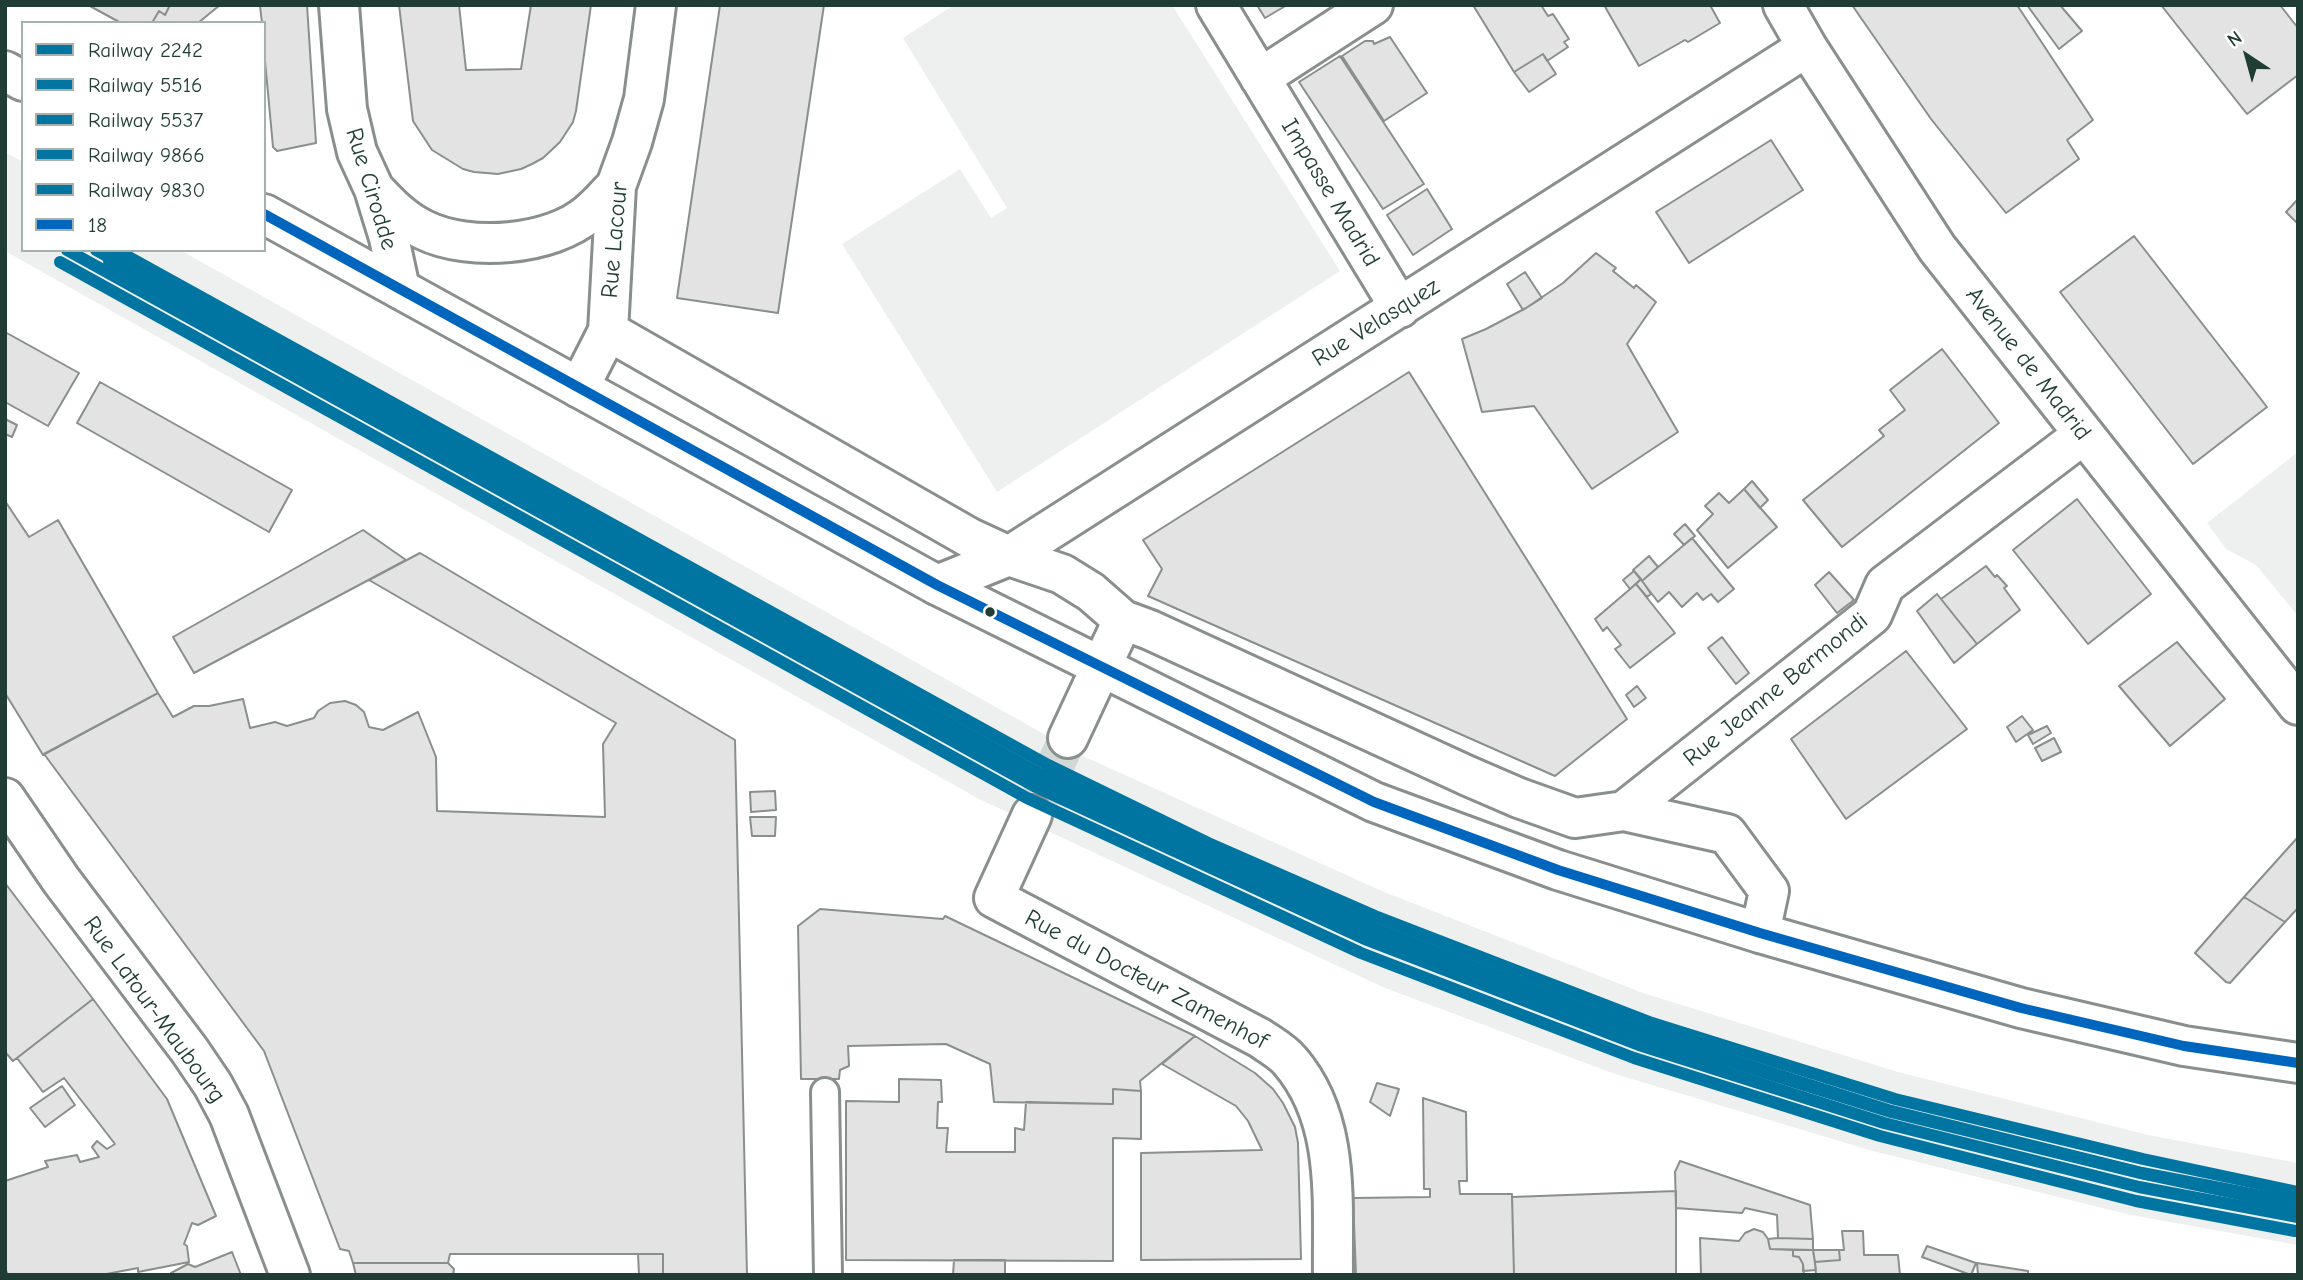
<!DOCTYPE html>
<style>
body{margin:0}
#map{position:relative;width:2303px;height:1280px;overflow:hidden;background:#fff;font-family:"Comic Neue",sans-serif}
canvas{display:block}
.frame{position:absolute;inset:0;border:7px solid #1f3d34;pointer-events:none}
.legend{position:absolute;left:21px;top:21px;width:245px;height:231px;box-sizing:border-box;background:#fff;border:2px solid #a5b1ae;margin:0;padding:9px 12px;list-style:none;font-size:21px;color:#1f3d34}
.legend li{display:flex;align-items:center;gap:14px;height:35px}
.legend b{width:35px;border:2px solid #a5b1ae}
.north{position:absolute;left:2212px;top:21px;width:70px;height:70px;-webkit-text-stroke:5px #fff;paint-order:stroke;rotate:324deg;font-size:19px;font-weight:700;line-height:28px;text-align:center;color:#1f3d34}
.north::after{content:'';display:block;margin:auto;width:24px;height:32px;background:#1f3d34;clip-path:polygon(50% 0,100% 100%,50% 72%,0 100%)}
</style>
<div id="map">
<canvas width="2303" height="1280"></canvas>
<div class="frame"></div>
<ul class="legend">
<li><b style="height:9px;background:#0075a1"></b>Railway 2242</li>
<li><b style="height:9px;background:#0075a1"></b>Railway 5516</li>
<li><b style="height:9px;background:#0075a1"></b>Railway 5537</li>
<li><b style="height:9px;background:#0075a1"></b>Railway 9866</li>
<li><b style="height:9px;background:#0075a1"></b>Railway 9830</li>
<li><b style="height:9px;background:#0065bd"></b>18</li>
</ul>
<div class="north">N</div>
</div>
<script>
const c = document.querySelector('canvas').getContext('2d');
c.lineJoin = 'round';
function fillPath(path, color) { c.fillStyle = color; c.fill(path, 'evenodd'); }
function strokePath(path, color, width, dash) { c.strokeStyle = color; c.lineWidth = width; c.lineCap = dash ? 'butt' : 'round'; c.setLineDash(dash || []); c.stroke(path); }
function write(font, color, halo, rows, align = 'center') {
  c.font = font + ' "Comic Neue",sans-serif'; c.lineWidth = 6; c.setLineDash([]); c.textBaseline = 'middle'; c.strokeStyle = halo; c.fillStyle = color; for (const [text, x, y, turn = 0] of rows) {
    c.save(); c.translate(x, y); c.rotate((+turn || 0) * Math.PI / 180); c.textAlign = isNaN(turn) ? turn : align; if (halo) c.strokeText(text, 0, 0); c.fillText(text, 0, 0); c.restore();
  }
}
const built = new Path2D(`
 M 954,5 L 1172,5 L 1340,271 L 997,492 L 842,244 L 960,169 L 991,218 L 1007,208 L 903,38 Z
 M 5,152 L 23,162 L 23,250 L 180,250 L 1085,757 L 1384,892 L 1643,993 L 1898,1072 L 2148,1135 L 2298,1163 L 2298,1245 L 2131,1215 L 1873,1151 L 1615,1074 L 1385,988 L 979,799 L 5,251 Z
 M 2298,452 L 2298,616 L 2256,565 L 2226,549 L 2207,523 Z`);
const building = new Path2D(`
 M 88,5 L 170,5 L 165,15 L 159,11 L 152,23 L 121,23 Z
 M 170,5 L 220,5 L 198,23 L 152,23 L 159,11 L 165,15 Z
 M 271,5 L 307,5 L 316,143 L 277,151 L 273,147 L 264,50 L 264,23 L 262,23 L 260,6 Z
 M 399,5 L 459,5 L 466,70 L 521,69 L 531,5 L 591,5 L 576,111 L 573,122 L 560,142 L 543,158 L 532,164 L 521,169 L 498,174 L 474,172 L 463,169 L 432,150 L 413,121 Z
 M 720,5 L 824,5 L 778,313 L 677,298 Z
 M 1257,5 L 1287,5 L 1265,18 Z
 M 1473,5 L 1541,5 L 1548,16 L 1553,14 L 1569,39 L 1564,42 L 1568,47 L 1547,61 L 1543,54 L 1514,72 Z
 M 1604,5 L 1710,5 L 1720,23 L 1688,42 L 1685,40 L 1639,66 Z
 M 1852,5 L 2017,5 L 2093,120 L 2067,140 L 2079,159 L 2006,213 L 1931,119 Z
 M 2027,5 L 2060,5 L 2082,31 L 2059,49 Z
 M 2161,5 L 2280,5 L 2298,28 L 2298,75 L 2247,114 Z
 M 1390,37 L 1427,93 L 1384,121 L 1342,56 L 1365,41 L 1373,41 L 1374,44 Z
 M 1543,54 L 1556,74 L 1529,92 L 1514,72 Z
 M 1340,56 L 1424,184 L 1383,209 L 1299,82 Z
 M 1771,140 L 1803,190 L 1689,263 L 1656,212 Z
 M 1427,189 L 1452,229 L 1413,255 L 1387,215 Z
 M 2298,199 L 2298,224 L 2286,212 Z
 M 2134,236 L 2267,407 L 2193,464 L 2060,292 Z
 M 1596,253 L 1616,268 L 1613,271 L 1634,288 L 1636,285 L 1656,302 L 1627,344 L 1678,432 L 1592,489 L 1534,406 L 1482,412 L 1462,339 L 1486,329 L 1526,308 L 1563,283 Z
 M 1525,272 L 1542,298 L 1523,310 L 1507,284 Z
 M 5,332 L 79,373 L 48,426 L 5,402 Z
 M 1942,349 L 1999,423 L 1842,547 L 1803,500 L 1884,436 L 1879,430 L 1905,410 L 1890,390 Z
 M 1409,372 L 1627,719 L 1555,776 L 1148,596 L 1162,569 L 1143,540 Z
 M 100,382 L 292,490 L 269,532 L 77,423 Z
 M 5,419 L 17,425 L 12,437 L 5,434 Z
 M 1752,481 L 1768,500 L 1760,508 L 1744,489 Z
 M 1744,489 L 1777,527 L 1728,568 L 1697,530 L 1713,514 L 1705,506 L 1719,493 L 1729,503 Z
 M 2077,499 L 2151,594 L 2088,644 L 2013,550 Z
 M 5,501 L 29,537 L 58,520 L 158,693 L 43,755 L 5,693 Z
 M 1685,524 L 1695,536 L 1684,545 L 1674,534 Z
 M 363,530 L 406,560 L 194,673 L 173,637 Z
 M 1692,538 L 1734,589 L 1718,602 L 1711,594 L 1703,600 L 1697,593 L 1682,607 L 1669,592 L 1658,602 L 1642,581 Z
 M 420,553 L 735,740 L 747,1275 L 663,1275 L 663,1254 L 450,1254 L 448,1263 L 353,1263 L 349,1251 L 340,1249 L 264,1051 L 44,754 L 158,693 L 173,717 L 194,706 L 209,706 L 243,699 L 250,728 L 275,722 L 287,726 L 314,718 L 318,711 L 330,703 L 345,701 L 356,705 L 364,712 L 369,727 L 383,730 L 418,712 L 436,757 L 437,811 L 605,817 L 603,744 L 616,723 L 369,580 Z
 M 1649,556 L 1658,567 L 1642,581 L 1633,570 Z
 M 1986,566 L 1995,577 L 1997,575 L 2007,586 L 2004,588 L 2020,610 L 1977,644 L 1941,599 Z
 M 1634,571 L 1641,579 L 1630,589 L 1623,580 Z
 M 1829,572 L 1854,600 L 1837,613 L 1815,585 Z
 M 1641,579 L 1651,594 L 1647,597 L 1636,584 Z
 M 1636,584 L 1675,633 L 1630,668 L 1615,649 L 1621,645 L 1607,627 L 1603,631 L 1595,619 Z
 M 1937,594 L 1977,644 L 1954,663 L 1917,611 Z
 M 1722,637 L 1749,673 L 1736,684 L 1708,648 Z
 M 2177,642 L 2225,699 L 2170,746 L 2119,686 Z
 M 1906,651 L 1967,729 L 1846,819 L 1791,739 Z
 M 1637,686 L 1646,698 L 1634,707 L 1626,695 Z
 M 2022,716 L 2033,730 L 2016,742 L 2007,727 Z
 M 2047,726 L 2051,733 L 2033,744 L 2028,735 Z
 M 2054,738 L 2061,752 L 2042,761 L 2035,748 Z
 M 775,791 L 776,810 L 751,812 L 750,792 Z
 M 750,817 L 776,817 L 775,836 L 752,836 Z
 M 2298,837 L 2298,908 L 2285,922 L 2244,897 Z
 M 5,883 L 93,999 L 13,1061 L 5,1052 Z
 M 2244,897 L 2285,922 L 2230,983 L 2226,982 L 2195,953 Z
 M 820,909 L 943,919 L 945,916 L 1195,1036 L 1140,1081 L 1141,1091 L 1113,1089 L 1113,1104 L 994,1102 L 990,1064 L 946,1044 L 848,1046 L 849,1066 L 840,1070 L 839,1079 L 801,1079 L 798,926 Z
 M 93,999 L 167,1099 L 216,1216 L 198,1225 L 192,1223 L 184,1244 L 187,1246 L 189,1262 L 138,1272 L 138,1268 L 101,1275 L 8,1275 L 5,1268 L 5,1181 L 48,1167 L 45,1161 L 77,1155 L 80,1162 L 99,1157 L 92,1147 L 97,1141 L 107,1149 L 115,1144 L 64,1078 L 43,1092 L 17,1058 Z
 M 1195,1036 L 1255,1073 L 1273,1089 L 1283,1103 L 1295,1127 L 1298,1143 L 1301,1259 L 1141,1260 L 1141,1153 L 1262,1150 L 1248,1121 L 1236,1106 L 1162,1064 Z
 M 899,1079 L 941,1080 L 942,1102 L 938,1102 L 937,1128 L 948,1128 L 946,1152 L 1015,1152 L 1015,1128 L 1024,1130 L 1026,1102 L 1113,1104 L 1113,1089 L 1141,1091 L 1141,1139 L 1113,1138 L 1113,1261 L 846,1260 L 846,1101 L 899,1102 Z
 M 1377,1083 L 1399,1089 L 1390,1116 L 1370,1102 Z
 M 62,1086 L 75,1105 L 45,1127 L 30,1108 Z
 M 1423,1098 L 1466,1112 L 1467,1181 L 1459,1181 L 1460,1194 L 1512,1194 L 1514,1275 L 1356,1275 L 1353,1198 L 1430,1197 L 1430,1189 L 1424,1189 Z
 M 1680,1161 L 1810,1205 L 1813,1239 L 1778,1238 L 1777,1215 L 1745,1208 L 1742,1213 L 1676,1208 L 1675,1172 Z
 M 1676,1191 L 1676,1275 L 1514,1275 L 1512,1197 Z
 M 1754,1229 L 1763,1232 L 1768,1239 L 1770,1249 L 1793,1250 L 1793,1256 L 1799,1257 L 1803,1264 L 1804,1275 L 1701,1275 L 1700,1238 L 1739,1241 L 1745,1233 Z
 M 1842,1231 L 1863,1231 L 1864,1255 L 1898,1255 L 1900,1275 L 1816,1275 L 1815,1262 L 1840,1260 L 1839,1250 L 1844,1250 Z
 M 1778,1238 L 1813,1239 L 1813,1250 L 1770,1249 L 1768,1239 Z
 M 1927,1246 L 1976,1263 L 1971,1275 L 1922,1257 Z
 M 1793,1250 L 1813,1250 L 1816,1270 L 1803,1271 L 1803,1264 L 1799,1257 L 1793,1256 Z
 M 1813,1250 L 1839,1250 L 1840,1260 L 1815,1262 Z
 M 232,1252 L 241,1275 L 172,1275 L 171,1273 L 188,1264 L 195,1267 Z
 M 638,1254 L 663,1254 L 663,1275 L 639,1275 Z
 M 954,1260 L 1005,1260 L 1005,1275 L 953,1275 Z
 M 353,1263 L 448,1263 L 454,1269 L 453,1275 L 356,1275 Z
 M 1977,1263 L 2028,1271 L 2028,1275 L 1978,1275 Z`);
const minorTunnel = new Path2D(`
 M 1032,815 L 1068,738`);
const service = new Path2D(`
 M 825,1092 L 828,1275`);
const minor = new Path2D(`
 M 339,5 L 347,109 L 357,152 L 374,189 L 389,238 L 400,289
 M 1216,5 L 1400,308
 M 1783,5 L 1807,47 L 1937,248 L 2298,705
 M 1260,78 L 1373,5
 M 374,189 C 389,205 403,220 424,230 C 469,252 551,246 589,213 C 599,205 607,195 616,186
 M 608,331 L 970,538 L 1009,556 L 1062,574 L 1091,592 L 1123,620 L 1068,738
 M 579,388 L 608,331 L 616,186 L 632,142 L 644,99 L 656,5
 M 937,585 L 1009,556 L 1807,47
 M 1123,620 L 1150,630 L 1468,776 L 1519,798 L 1575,818 L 1624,811 L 1727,834 L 1769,891 L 1760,933
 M 5,798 L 61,880 L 190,1051 L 213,1085 L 229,1115 L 290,1275
 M 1624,811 L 1872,615 L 1885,585 L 2084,434
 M 1032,815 L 994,898 L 1260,1038 C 1270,1045 1283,1052 1290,1061 C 1341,1120 1332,1202 1333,1275`);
const secondary = new Path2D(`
 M 5,71 L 23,81
 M 264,214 L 937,585 L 1374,802 L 1558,870 L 1760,933 L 2021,1008 L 2184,1046 L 2298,1063`);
const bus1 = new Path2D(`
 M 264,214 L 937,585 L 1374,802 L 1558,870 L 1760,933 L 2021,1008 L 2184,1046 L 2298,1063`);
const rail1 = new Path2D(`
 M 67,250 L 1034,786 L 1367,940 L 1639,1045 L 1884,1123 L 2139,1187 L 2298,1217`);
const rail2 = new Path2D(`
 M 60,262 L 1027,798 L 1361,953 L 1634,1058 L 1880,1136 L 2136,1201 L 2295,1231`);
const rail3 = new Path2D(`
 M 116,250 L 1048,765 L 1208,843 L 1375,916 L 1652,1023 L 1895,1099 L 2143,1159 L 2298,1192`);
const rail4 = new Path2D(`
 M 96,250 L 1040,774 L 1372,927 L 1644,1032 L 1888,1110 L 2142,1173 L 2298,1203`);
const rail5 = new Path2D(`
 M 109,262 L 1041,777 L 1202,856 L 1369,929 L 1647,1036 L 1891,1112 L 2140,1173 L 2295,1206`);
const markers = [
 [990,612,6,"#1f3d34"]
];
const streetNames = [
 ["Rue Cirodde",371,189,73],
 ["Impasse Madrid",1330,193,59],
 ["Rue Lacour",615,240,-85],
 ["Rue Velasquez",1376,323,-32],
 ["Avenue de Madrid",2028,364,52],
 ["Rue Jeanne Bermondi",1776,690,-39],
 ["Rue du Docteur Zamenhof",1146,980,28],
 ["Rue Latour-Maubourg",154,1010,54]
];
fillPath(built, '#edf0ef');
fillPath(building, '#e2e3e2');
strokePath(building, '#898f8d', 2);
strokePath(minorTunnel, '#d2d8d6', 38, [38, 19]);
strokePath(service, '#898f8d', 32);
strokePath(minor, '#898f8d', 44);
strokePath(secondary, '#898f8d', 44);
strokePath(service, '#fff', 26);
strokePath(minor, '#fff', 38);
strokePath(secondary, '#fff', 38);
strokePath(bus1, '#0065bd', 10);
strokePath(rail1, '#0075a1', 12);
strokePath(rail2, '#0075a1', 12);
strokePath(rail3, '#0075a1', 12);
strokePath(rail4, '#0075a1', 12);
strokePath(rail5, '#0075a1', 12);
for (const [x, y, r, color] of markers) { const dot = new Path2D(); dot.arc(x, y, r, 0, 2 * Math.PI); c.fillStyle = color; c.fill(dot); strokePath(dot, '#fff', 2.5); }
write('24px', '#1f3d34', '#fff', streetNames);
</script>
